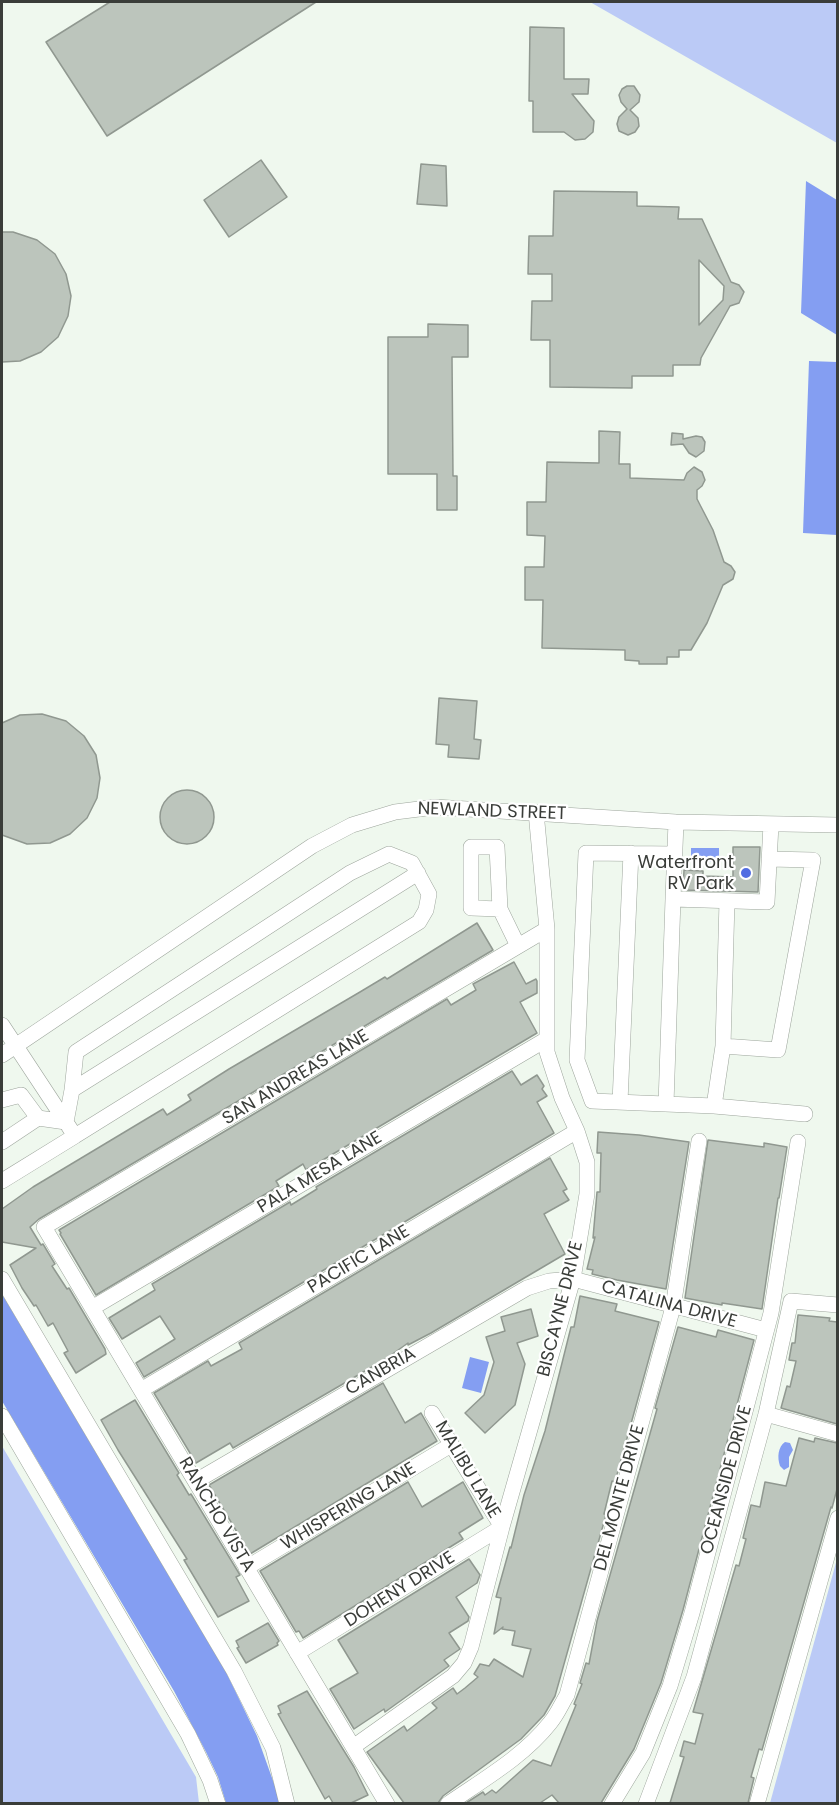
<!DOCTYPE html>
<style>
body{margin:0}
#map{position:relative;width:839px;height:1805px;overflow:hidden;background:#eff8ee;font-family:Poppins,sans-serif}
canvas{display:block}
.frame{position:absolute;inset:0;border:3px solid #3a3d39;pointer-events:none}
</style>
<div id="map">
<canvas width="839" height="1805"></canvas>
<div class="frame"></div>
</div>
<script>
const c = document.querySelector('canvas').getContext('2d');
c.lineJoin = 'round';
function fillPath(path, color) { c.fillStyle = color; c.fill(path, 'evenodd'); }
function strokePath(path, color, width, dash) { c.strokeStyle = color; c.lineWidth = width; c.lineCap = dash ? 'butt' : 'round'; c.setLineDash(dash || []); c.stroke(path); }
function write(font, color, halo, rows, align = 'center') {
  c.font = font + ' Poppins,sans-serif'; c.lineWidth = 4.5; c.setLineDash([]); c.textBaseline = 'middle'; c.strokeStyle = halo; c.fillStyle = color; for (const [text, x, y, turn = 0] of rows) {
    c.save(); c.translate(x, y); c.rotate((+turn || 0) * Math.PI / 180); c.textAlign = isNaN(turn) ? turn : align; if (halo) c.strokeText(text, 0, 0); c.fillText(text, 0, 0); c.restore();
  }
}
const green = new Path2D(`
 M 590,2 L 837,2 L 837,143 Z
 M 2,1446 L 196,1777 L 199,1803 L 2,1803 Z
 M 837,1559 L 837,1803 L 770,1803 Z`);
const water = new Path2D(`
 M 806,181 L 837,200 L 837,335 L 801,313 Z
 M 809,361 L 837,362 L 837,535 L 803,533 Z
 M 691,848 L 719,848 L 719,862 L 691,862 Z
 M 2,1294 L 227,1674 L 257,1736 L 281,1803 L 226,1803 L 218,1777 L 206,1752 L 174,1691 L 2,1401 Z
 M 470,1357 L 489,1362 L 481,1393 L 462,1388 Z
 M 785,1442 L 790,1443 L 793,1450 L 789,1457 L 789,1467 L 784,1470 L 780,1466 C 777,1457 778,1447 785,1442 Z`);
const building = new Path2D(`
 M 110,2 L 316,2 L 107,136 L 46,42 Z
 M 530,27 L 564,28 L 564,79 L 589,79 L 588,94 L 572,94 L 594,121 L 593,132 L 585,139 L 575,140 L 564,132 L 533,132 L 533,101 L 529,101 Z
 M 627,86 L 634,86 L 640,95 L 639,102 L 630,110 L 638,118 L 639,126 L 635,132 L 628,135 L 619,131 L 617,124 L 619,117 L 627,109 L 621,102 L 619,95 L 622,89 Z
 M 261,160 L 287,197 L 229,237 L 204,200 Z
 M 421,164 L 446,166 L 447,206 L 417,204 Z
 M 554,191 L 637,192 L 637,206 L 679,207 L 678,219 L 702,219 L 731,282 L 739,285 L 744,292 L 739,303 L 730,306 L 701,358 L 700,365 L 673,365 L 673,376 L 632,376 L 632,388 L 550,387 L 550,340 L 531,340 L 532,301 L 552,301 L 552,274 L 528,274 L 529,236 L 553,236 ZM 699,260 L 724,286 L 723,300 L 699,325 Z
 M 2,232 L 13,232 L 37,240 L 55,254 L 66,274 L 71,296 L 68,316 L 58,337 L 41,352 L 20,361 L 2,362 Z
 M 428,324 L 468,325 L 468,357 L 452,357 L 453,476 L 457,476 L 457,510 L 437,510 L 437,474 L 388,474 L 388,337 L 428,337 Z
 M 599,431 L 620,432 L 619,464 L 630,464 L 630,478 L 684,480 L 687,473 L 694,467 L 702,472 L 705,480 L 702,486 L 697,490 L 697,499 L 713,530 L 724,562 L 731,566 L 735,572 L 733,579 L 723,585 L 707,623 L 691,650 L 679,650 L 679,657 L 667,657 L 667,664 L 639,664 L 639,661 L 625,660 L 625,650 L 542,648 L 543,600 L 525,600 L 525,567 L 544,567 L 545,536 L 527,535 L 527,502 L 546,502 L 547,462 L 599,463 Z
 M 672,433 L 683,434 L 683,439 L 696,436 L 702,437 L 705,442 L 704,451 L 696,457 L 689,453 L 683,444 L 671,445 Z
 M 439,698 L 477,701 L 474,739 L 481,740 L 479,759 L 448,757 L 449,745 L 436,744 Z
 M 42,714 L 66,721 L 84,736 L 96,755 L 100,778 L 97,798 L 87,818 L 70,834 L 50,843 L 27,844 L 2,835 L 2,723 L 20,715 Z
 M160 817a27 27 0 1 1 54 0a27 27 0 1 1-54 0Z
 M 733,847 L 760,847 L 758,892 L 683,890 L 684,870 L 703,871 L 703,876 L 733,877 Z
 M 477,923 L 493,950 L 39,1219 L 30,1227 L 41,1245 L 43,1244 L 55,1264 L 52,1266 L 67,1289 L 69,1288 L 105,1349 L 106,1354 L 76,1373 L 64,1353 L 68,1351 L 53,1323 L 48,1326 L 36,1305 L 34,1306 L 22,1288 L 10,1265 L 36,1248 L 2,1242 L 2,1209 L 33,1187 L 163,1109 L 167,1115 L 191,1100 L 188,1095 L 229,1069 L 360,992 L 385,977 L 387,979 Z
 M 514,962 L 526,984 L 536,979 L 537,981 L 537,993 L 520,1002 L 537,1033 L 306,1170 L 303,1164 L 276,1181 L 279,1186 L 96,1295 L 60,1234 L 61,1233 L 59,1230 L 447,999 L 451,1005 L 476,990 L 473,984 Z
 M 512,1071 L 521,1085 L 537,1075 L 544,1086 L 542,1089 L 547,1096 L 537,1102 L 554,1133 L 144,1377 L 136,1363 L 175,1339 L 160,1316 L 122,1339 L 109,1318 L 155,1290 L 152,1284 L 290,1202 L 291,1205 L 317,1189 L 316,1187 Z
 M 598,1132 L 639,1135 L 689,1142 L 666,1289 L 617,1280 L 592,1274 L 593,1270 L 587,1269 L 595,1237 L 593,1238 L 597,1192 L 600,1192 L 601,1153 L 597,1153 Z
 M 708,1140 L 764,1147 L 764,1143 L 787,1147 L 779,1198 L 778,1198 L 762,1309 L 722,1303 L 722,1305 L 685,1298 Z
 M 550,1158 L 567,1189 L 563,1191 L 569,1200 L 544,1214 L 565,1254 L 431,1333 L 408,1345 L 408,1343 L 384,1360 L 233,1448 L 230,1443 L 196,1463 L 154,1393 L 208,1361 L 211,1366 L 242,1349 L 239,1343 Z
 M 580,1296 L 617,1304 L 615,1311 L 659,1322 L 615,1482 L 612,1481 L 604,1514 L 606,1515 L 555,1696 L 544,1715 L 521,1739 L 443,1796 L 438,1803 L 404,1803 L 367,1752 L 404,1726 L 407,1731 L 437,1708 L 432,1703 L 453,1688 L 457,1694 L 465,1688 L 478,1677 L 474,1674 L 480,1664 L 489,1666 L 494,1659 L 523,1677 L 531,1649 L 512,1645 L 515,1631 L 502,1629 L 503,1627 L 494,1634 L 501,1598 L 496,1597 L 510,1547 L 511,1548 L 524,1495 L 545,1431 L 571,1327 L 574,1327 Z
 M 531,1309 L 538,1336 L 517,1343 L 525,1364 L 515,1405 L 485,1433 L 465,1413 L 484,1395 L 494,1362 L 486,1337 L 505,1331 L 501,1317 Z
 M 798,1315 L 830,1318 L 829,1321 L 837,1322 L 837,1424 L 781,1408 L 787,1386 L 790,1387 L 796,1361 L 789,1360 L 792,1343 L 795,1343 Z
 M 678,1327 L 716,1337 L 718,1330 L 754,1340 L 683,1610 L 661,1683 L 634,1749 L 601,1803 L 559,1803 L 552,1795 L 540,1803 L 466,1803 L 483,1792 L 485,1795 L 492,1790 L 496,1793 L 533,1760 L 551,1766 L 576,1705 L 574,1704 L 582,1684 L 580,1683 L 586,1663 L 589,1664 L 597,1621 L 657,1409 L 655,1408 Z
 M 383,1383 L 405,1423 L 421,1413 L 437,1441 L 250,1554 L 209,1485 Z
 M 135,1400 L 179,1473 L 177,1475 L 189,1495 L 191,1494 L 240,1575 L 236,1577 L 249,1601 L 218,1617 L 184,1560 L 187,1559 L 118,1450 L 101,1420 Z
 M 799,1438 L 814,1442 L 815,1438 L 837,1443 L 837,1489 L 832,1508 L 831,1507 L 762,1750 L 759,1749 L 751,1777 L 754,1778 L 748,1803 L 670,1803 L 684,1757 L 680,1756 L 684,1741 L 695,1744 L 703,1714 L 693,1712 L 736,1565 L 739,1566 L 746,1539 L 743,1538 L 751,1505 L 760,1507 L 765,1482 L 786,1486 Z
 M 408,1482 L 422,1507 L 463,1482 L 483,1518 L 459,1533 L 463,1539 L 303,1638 L 299,1631 L 296,1632 L 260,1571 Z
 M 469,1559 L 480,1575 L 477,1583 L 456,1597 L 469,1617 L 468,1621 L 449,1633 L 460,1649 L 444,1660 L 449,1666 L 385,1712 L 384,1709 L 354,1729 L 330,1689 L 358,1673 L 338,1640 Z
 M 268,1623 L 279,1641 L 277,1643 L 278,1645 L 246,1663 L 237,1648 L 239,1647 L 236,1641 Z
 M 307,1691 L 354,1767 L 368,1795 L 351,1803 L 333,1803 L 329,1796 L 325,1799 L 278,1714 L 281,1713 L 278,1706 Z`);
const minor = new Path2D(`
 M 676,822 L 673,899 L 767,902 L 771,824
 M 674,854 L 586,853 L 577,1060 L 592,1101 L 714,1106 L 723,1046 L 778,1050 L 813,860 L 769,859
 M 500,909 L 471,908 L 471,847 L 497,847 L 500,909 L 518,946
 M 2,1025 C 26,1062 51,1099 75,1136 L 419,922 L 426,910 L 429,894 L 412,863 L 389,854 L 350,873 L 76,1052 L 72,1090 L 66,1122 L 38,1118 L 21,1095 L 2,1100
 M 723,1046 L 727,901
 M 2,1055 L 312,846 L 352,825 L 395,812 L 435,807 L 676,822 L 838,825
 M 72,1090 L 418,873
 M 620,1102 L 631,853
 M 666,1104 L 673,899
 M 714,1106 L 805,1114
 M 2,1142 L 38,1118
 M 2,1181 L 75,1136
 M 2,1279 L 234,1671 L 273,1748 L 287,1804
 M 92,1308 L 547,1039
 M 141,1390 L 577,1131
 M 766,1414 L 838,1434
 M 2,1416 L 188,1734 L 210,1780 L 218,1804
 M 196,1481 L 527,1288 L 549,1281 L 573,1279 L 766,1330
 M 246,1568 L 451,1445
 M 297,1653 L 502,1527 L 432,1413
 M 353,1747 L 453,1676 L 464,1663 L 471,1647 L 502,1527 L 573,1279 L 587,1194 L 587,1162 L 577,1131 L 562,1098 L 547,1052 L 547,929 L 536,812
 M 387,1804 L 44,1227 L 547,929
 M 448,1804 C 484,1779 523,1757 550,1723 C 557,1715 561,1705 567,1695 L 673,1307 L 699,1141
 M 612,1804 L 643,1753 L 670,1686 L 692,1613 L 771,1313 L 798,1142
 M 646,1804 L 694,1677 L 766,1414 L 791,1301 L 838,1305
 M 757,1804 L 838,1518`);
const markers = [
 [746,873,6,"#526de2"]
];
const streetNames = [
 ["NEWLAND STREET",492,812,2],
 ["SAN ANDREAS LANE",296,1078,-31],
 ["PALA MESA LANE",320,1173,-31],
 ["PACIFIC LANE",359,1260,-31],
 ["CATALINA DRIVE",669,1305,15],
 ["BISCAYNE DRIVE",561,1309,-76],
 ["CANBRIA",381,1372,-30],
 ["MALIBU LANE",467,1470,59],
 ["OCEANSIDE DRIVE",727,1480,-75],
 ["DEL MONTE DRIVE",620,1498,-75],
 ["WHISPERING LANE",349,1507,-31],
 ["RANCHO VISTA",216,1515,59],
 ["DOHENY DRIVE",400,1590,-32]
];
const poiNames = [
 ["Waterfront",734,863],
 ["RV Park",734,884]
];
fillPath(green, '#bbcaf6');
fillPath(water, '#849ef2');
fillPath(building, '#bcc5bc');
strokePath(building, '#909890', 1.5);
strokePath(minor, '#9da59c', 16);
strokePath(minor, '#fff', 15);
for (const [x, y, r, color] of markers) { const dot = new Path2D(); dot.arc(x, y, r, 0, 2 * Math.PI); c.fillStyle = color; c.fill(dot); strokePath(dot, '#fff', 2); }
write('18px', '#3a3d39', '#fff', streetNames);
write('18px', '#3a3d39', '#fff', poiNames, 'right');
</script>
